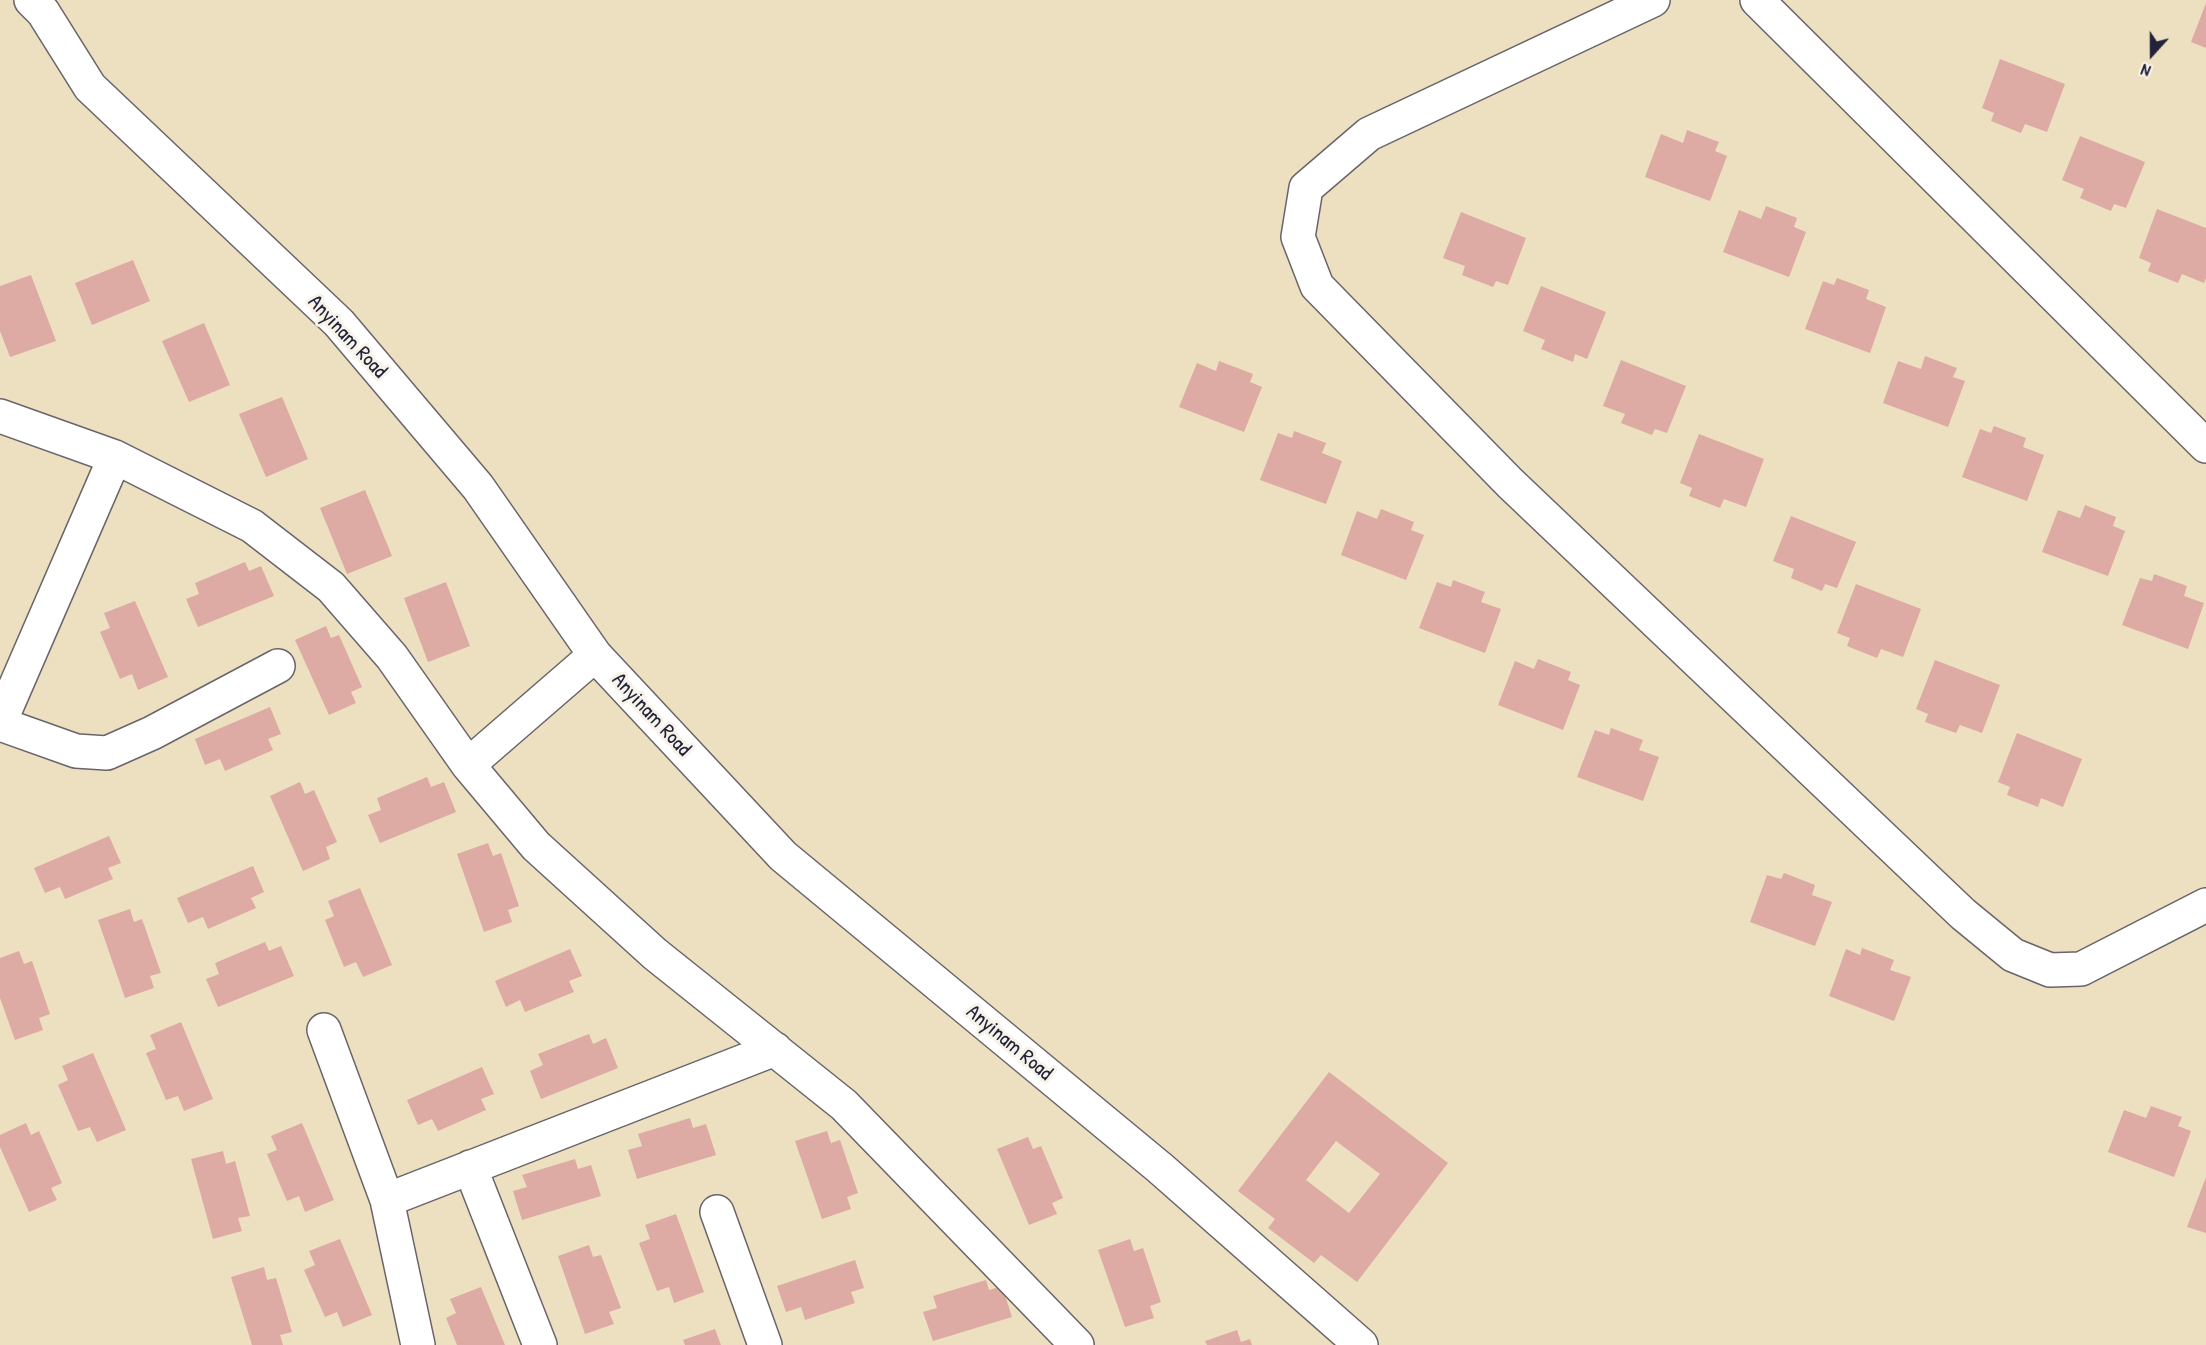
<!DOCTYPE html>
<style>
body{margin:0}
#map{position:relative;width:2206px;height:1345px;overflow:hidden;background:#ece0c0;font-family:"Patrick Hand",sans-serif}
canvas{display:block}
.north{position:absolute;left:2122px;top:24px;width:60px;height:60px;-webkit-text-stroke:4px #f7f3e8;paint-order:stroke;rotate:201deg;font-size:16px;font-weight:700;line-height:24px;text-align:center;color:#22223b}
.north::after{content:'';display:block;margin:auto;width:21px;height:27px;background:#22223b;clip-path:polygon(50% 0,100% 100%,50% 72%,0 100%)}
</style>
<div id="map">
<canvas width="2206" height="1345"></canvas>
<div class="north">N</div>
</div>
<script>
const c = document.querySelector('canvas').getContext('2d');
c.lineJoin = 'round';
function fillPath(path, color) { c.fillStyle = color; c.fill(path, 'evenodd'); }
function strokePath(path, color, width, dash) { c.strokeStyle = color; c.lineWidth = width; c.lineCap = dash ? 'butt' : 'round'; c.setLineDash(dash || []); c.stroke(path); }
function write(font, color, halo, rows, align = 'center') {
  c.font = font + ' "Patrick Hand",sans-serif'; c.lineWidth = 6; c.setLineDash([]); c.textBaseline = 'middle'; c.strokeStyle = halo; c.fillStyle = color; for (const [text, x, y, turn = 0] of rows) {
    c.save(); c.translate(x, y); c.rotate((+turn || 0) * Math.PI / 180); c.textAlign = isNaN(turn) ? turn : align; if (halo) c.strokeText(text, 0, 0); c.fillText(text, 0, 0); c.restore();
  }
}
const building = new Path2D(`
 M 2206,3 L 2206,48 L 2191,42 Z
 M 2000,59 L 2065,84 L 2047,132 L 2025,124 L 2021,133 L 1991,121 L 1994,113 L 1982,108 Z
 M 1687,130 L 1719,142 L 1715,151 L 1727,156 L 1710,201 L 1645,177 L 1661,134 L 1683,143 Z
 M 2080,136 L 2145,162 L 2126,208 L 2114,204 L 2111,211 L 2080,198 L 2084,189 L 2062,180 Z
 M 1766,206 L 1797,218 L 1794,227 L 1806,232 L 1789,277 L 1723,252 L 1739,210 L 1761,219 Z
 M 2157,209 L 2206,228 L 2206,278 L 2204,283 L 2182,274 L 2178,283 L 2148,271 L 2151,263 L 2139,258 Z
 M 1461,212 L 1526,238 L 1508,285 L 1496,281 L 1493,287 L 1462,275 L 1465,266 L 1443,258 Z
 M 133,260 L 150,301 L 92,325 L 75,283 Z
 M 31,275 L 56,341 L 10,357 L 0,331 L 0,286 Z
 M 1837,278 L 1869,290 L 1866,299 L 1886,307 L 1870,353 L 1805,329 L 1823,281 L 1834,285 Z
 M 1541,286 L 1606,312 L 1587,359 L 1575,354 L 1573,362 L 1541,349 L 1545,340 L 1523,331 Z
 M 204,323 L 230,385 L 189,402 L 162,341 Z
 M 1925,356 L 1957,368 L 1953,377 L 1965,381 L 1948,427 L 1883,403 L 1898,361 L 1921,369 Z
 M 1621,360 L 1686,386 L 1667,433 L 1655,429 L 1652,435 L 1621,423 L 1625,414 L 1603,406 Z
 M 1219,361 L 1253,374 L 1250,382 L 1262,387 L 1244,432 L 1179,407 L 1197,363 L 1216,371 Z
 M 282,397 L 308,459 L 266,477 L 239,414 Z
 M 1994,426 L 2026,438 L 2023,447 L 2044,455 L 2027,501 L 1962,477 L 1980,429 L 1991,433 Z
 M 1294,431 L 1326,443 L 1322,453 L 1342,461 L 1326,504 L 1260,480 L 1278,433 L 1292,438 Z
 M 1699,434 L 1764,459 L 1746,507 L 1724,499 L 1720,508 L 1689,496 L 1692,488 L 1680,483 Z
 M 365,490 L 392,556 L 347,574 L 320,508 Z
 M 2085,505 L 2116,517 L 2113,526 L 2125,531 L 2108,576 L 2042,552 L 2058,510 L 2080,518 Z
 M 1381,509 L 1414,522 L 1411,530 L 1424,535 L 1406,580 L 1341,555 L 1357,511 L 1377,519 Z
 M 1791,516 L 1856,542 L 1837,588 L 1825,584 L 1822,591 L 1791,578 L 1794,569 L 1773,561 Z
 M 245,562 L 249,571 L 261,566 L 274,596 L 198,627 L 186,599 L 199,594 L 195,583 Z
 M 2154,574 L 2187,586 L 2184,596 L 2204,603 L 2188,649 L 2122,625 L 2140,578 L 2152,581 Z
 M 1453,580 L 1485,592 L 1481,602 L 1501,609 L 1485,653 L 1419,628 L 1437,582 L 1451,587 Z
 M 446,582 L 470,646 L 428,662 L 404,598 Z
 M 1856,584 L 1921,609 L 1903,657 L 1881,649 L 1877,658 L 1847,646 L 1850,638 L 1837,633 Z
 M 135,601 L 168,677 L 138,690 L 132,674 L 120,679 L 100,632 L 110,628 L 104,613 Z
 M 326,626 L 331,638 L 339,635 L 362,687 L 351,692 L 356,703 L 329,715 L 295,640 Z
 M 1538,659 L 1571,672 L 1568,680 L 1580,685 L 1563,730 L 1498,705 L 1515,661 L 1534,669 Z
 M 1935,660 L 2000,685 L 1982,733 L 1960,725 L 1956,733 L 1925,722 L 1928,714 L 1916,709 Z
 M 270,707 L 281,734 L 268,739 L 273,750 L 225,771 L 220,759 L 205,765 L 195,739 Z
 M 1611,728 L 1643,740 L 1639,750 L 1659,757 L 1643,801 L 1577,777 L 1595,730 L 1609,735 Z
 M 2017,733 L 2082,759 L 2063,807 L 2041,798 L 2038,807 L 2007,795 L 2010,787 L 1998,782 Z
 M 427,777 L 431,787 L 444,782 L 456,812 L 380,843 L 368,815 L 381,810 L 377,798 Z
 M 300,782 L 305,794 L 314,790 L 337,842 L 326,847 L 330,859 L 303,871 L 270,796 Z
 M 109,836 L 121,863 L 108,868 L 113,879 L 65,899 L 60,887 L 45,893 L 34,868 Z
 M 488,843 L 493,856 L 501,853 L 519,906 L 508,910 L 512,922 L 484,932 L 457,854 Z
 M 253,866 L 264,892 L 251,898 L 256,908 L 208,929 L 203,917 L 188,923 L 177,898 Z
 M 1784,873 L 1815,885 L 1812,895 L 1832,902 L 1815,946 L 1750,922 L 1767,875 L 1781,879 Z
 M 360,888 L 392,965 L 363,977 L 356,962 L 344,967 L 325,920 L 334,916 L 328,901 Z
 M 130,909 L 134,922 L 142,919 L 161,973 L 150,976 L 154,988 L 125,998 L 98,920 Z
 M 265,942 L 269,951 L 281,946 L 294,976 L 218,1007 L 206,979 L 219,974 L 215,963 Z
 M 1862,948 L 1894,960 L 1890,970 L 1911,977 L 1894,1021 L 1829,996 L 1846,949 L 1860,955 Z
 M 570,949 L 582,976 L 569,981 L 574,992 L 525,1012 L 520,1000 L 506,1007 L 495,981 Z
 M 19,951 L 24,964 L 32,961 L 50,1014 L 39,1018 L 43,1030 L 15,1040 L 0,998 L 0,958 Z
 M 181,1022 L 213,1099 L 184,1111 L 178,1096 L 166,1100 L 146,1053 L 156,1049 L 150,1035 Z
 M 589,1034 L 593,1044 L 606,1038 L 618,1068 L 541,1099 L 530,1071 L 543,1065 L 538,1054 Z
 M 93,1053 L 126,1130 L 97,1142 L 90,1127 L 78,1131 L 58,1085 L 68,1080 L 62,1066 Z
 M 482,1067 L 494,1094 L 481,1099 L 486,1110 L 438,1131 L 432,1119 L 418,1125 L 407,1100 Z
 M 1329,1072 L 1448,1163 L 1357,1282 L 1321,1255 L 1314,1263 L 1268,1228 L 1275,1219 L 1238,1191 ZM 1336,1141 L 1380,1174 L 1349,1213 L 1306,1180 Z
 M 2151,1106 L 2182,1117 L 2178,1126 L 2191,1131 L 2174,1177 L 2108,1152 L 2124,1110 L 2146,1118 Z
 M 690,1118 L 693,1128 L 706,1124 L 716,1155 L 637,1179 L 628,1150 L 642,1146 L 638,1134 Z
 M 26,1123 L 31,1135 L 39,1131 L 62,1183 L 51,1188 L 57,1200 L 29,1212 L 0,1147 L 0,1135 Z
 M 302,1123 L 334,1200 L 305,1212 L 299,1196 L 287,1201 L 267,1154 L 277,1150 L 271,1136 Z
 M 827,1131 L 831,1143 L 840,1140 L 858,1193 L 847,1197 L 851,1209 L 822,1219 L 795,1141 Z
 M 1028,1137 L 1033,1149 L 1041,1146 L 1063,1198 L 1052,1203 L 1057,1214 L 1029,1225 L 997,1149 Z
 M 223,1151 L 226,1164 L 235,1161 L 250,1216 L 238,1218 L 242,1231 L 213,1239 L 191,1159 Z
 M 575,1159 L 578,1169 L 591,1165 L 601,1196 L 522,1220 L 513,1191 L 527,1187 L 522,1175 Z
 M 2206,1177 L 2206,1233 L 2187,1227 Z
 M 676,1214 L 704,1292 L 674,1303 L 669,1287 L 657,1291 L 639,1243 L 650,1239 L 645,1225 Z
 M 340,1239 L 372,1315 L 343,1327 L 337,1312 L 325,1317 L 304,1270 L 315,1265 L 309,1251 Z
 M 1130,1239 L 1134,1251 L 1143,1248 L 1161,1302 L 1150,1306 L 1154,1318 L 1125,1327 L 1098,1250 Z
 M 589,1245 L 593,1257 L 601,1255 L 621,1308 L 609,1312 L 614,1324 L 585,1334 L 558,1256 Z
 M 855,1260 L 864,1288 L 851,1292 L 855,1303 L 805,1320 L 801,1307 L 786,1312 L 777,1286 Z
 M 264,1267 L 267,1280 L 276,1278 L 292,1332 L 280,1335 L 283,1345 L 252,1345 L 231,1277 Z
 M 986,1280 L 989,1290 L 1002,1286 L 1012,1317 L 933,1341 L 923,1312 L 937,1308 L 933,1296 Z
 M 481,1287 L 505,1345 L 457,1345 L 446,1318 L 456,1313 L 450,1299 Z
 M 715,1329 L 721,1345 L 685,1345 L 683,1340 Z
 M 1237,1330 L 1241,1342 L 1250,1339 L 1252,1345 L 1207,1345 L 1205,1341 Z`);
const minor = new Path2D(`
 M 31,0 L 43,12 L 90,87 L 339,323 L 478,487 L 595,655 L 783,856 L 1160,1168 L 1361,1345
 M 1653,0 L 1369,134 L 1306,188 L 1298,237 L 1317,286 L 1510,483 L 1963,914 L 2013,955 L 2050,970 L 2081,969 L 2206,905
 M 1757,0 L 2206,446
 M 0,416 L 115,457
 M 0,722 L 115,457 L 252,526 L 331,587 L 392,657 L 468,765 L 536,846 L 655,954 L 844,1105 L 1077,1345
 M 0,724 L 76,751 L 107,753 L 152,733 L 278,666
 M 468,765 L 595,655
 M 324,1030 L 387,1200 L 418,1345
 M 470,1167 L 540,1345
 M 387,1200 L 775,1049
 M 717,1212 L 765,1345`);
const streetNames = [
 ["Anyinam Road",347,337,47],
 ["Anyinam Road",651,715,47],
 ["Anyinam Road",1009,1043,40]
];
fillPath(building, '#ddaaa4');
strokePath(minor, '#69646a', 36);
strokePath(minor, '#fff', 33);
write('21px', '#22223b', '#f7f3e8', streetNames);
</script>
